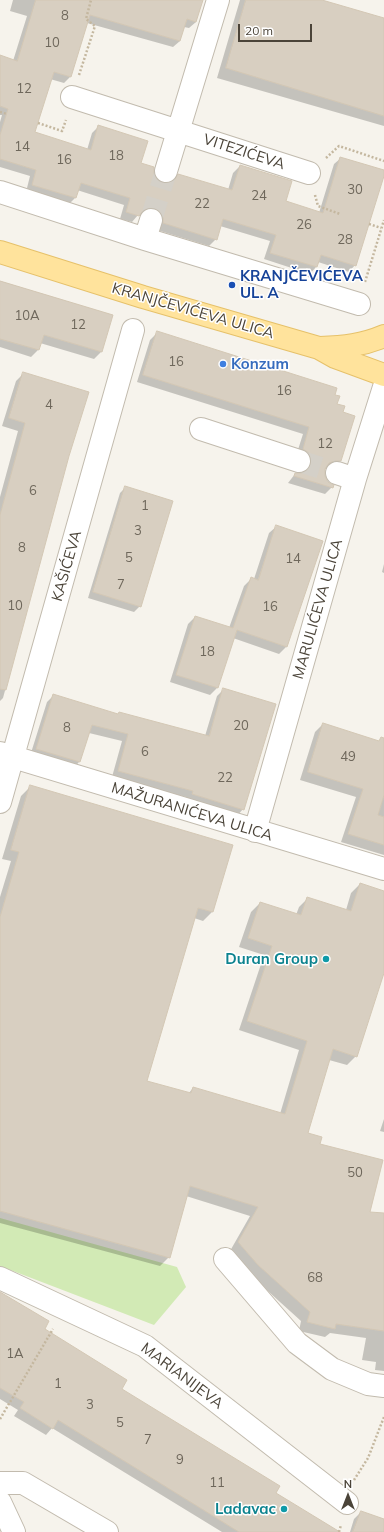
<!DOCTYPE html>
<meta charset="utf-8">
<style>
body{margin:0}
#map{position:relative;width:384px;height:1532px;overflow:hidden;background:#f6f3ec;font-family:Mulish,sans-serif}
canvas{display:block}
.north{position:absolute;left:328px;top:1476px;width:40px;height:40px;-webkit-text-stroke:3px #fff;paint-order:stroke;rotate:0deg;font-size:11px;font-weight:700;line-height:16px;text-align:center;color:#4b4439}
.north::after{content:'';display:block;margin:auto;width:14px;height:18px;background:#4b4439;clip-path:polygon(50% 0,100% 100%,50% 72%,0 100%)}
.scale{position:absolute;left:238px;top:24px;width:74px;height:18px;box-sizing:border-box;border:2px solid #4b4439;border-top:0;padding-left:5px;font-size:12px;line-height:14px;white-space:nowrap;color:#4b4439;-webkit-text-stroke:3px #fff;paint-order:stroke}
</style>
<div id="map">
<canvas width="384" height="1532"></canvas>
<div class="north">N</div>
<div class="scale">20 m</div>
</div>
<script>
const c = document.querySelector('canvas').getContext('2d');
c.lineJoin = 'round';
function fillPath(path, color) { c.fillStyle = color; c.fill(path, 'evenodd'); }
function strokePath(path, color, width, dash) { c.strokeStyle = color; c.lineWidth = width; c.lineCap = dash ? 'butt' : 'round'; c.setLineDash(dash || []); c.stroke(path); }
function write(font, color, halo, rows, align = 'center') {
  c.font = font + ' Mulish,sans-serif'; c.lineWidth = 3; c.setLineDash([]); c.textBaseline = 'middle'; c.strokeStyle = halo; c.fillStyle = color; for (const [text, x, y, turn = 0] of rows) {
    c.save(); c.translate(x, y); c.rotate((+turn || 0) * Math.PI / 180); c.textAlign = isNaN(turn) ? turn : align; if (halo) c.strokeText(text, 0, 0); c.fillText(text, 0, 0); c.restore();
  }
}
const green = new Path2D(`
 M 0,1218 L 177,1267 L 186,1287 L 154,1325 L 0,1266 Z`);
const shadow = new Path2D(`
 M 13,0 L 202,0 L 196,22 L 189,28 L 184,27 L 180,41 L 173,47 L 87,23 L 70,77 L 64,83 L 50,79 L 34,133 L 87,150 L 92,133 L 98,127 L 153,174 L 156,181 L 162,184 L 169,184 L 178,175 L 228,190 L 233,173 L 240,166 L 284,202 L 319,213 L 334,164 L 341,158 L 384,171 L 355,265 L 349,272 L 318,262 L 316,267 L 310,274 L 264,259 L 270,241 L 220,226 L 216,239 L 209,246 L 157,230 L 147,214 L 138,215 L 132,222 L 120,219 L 124,205 L 77,190 L 75,198 L 68,205 L 26,192 L 30,176 L 0,167 L 0,122 L 2,115 L 0,115 L 0,57 L 13,61 L 27,16 L 10,11 Z
 M 240,0 L 319,0 L 384,19 L 384,126 L 217,78 Z
 M 0,281 L 112,315 L 101,352 L 94,359 L 40,343 L 38,350 L 31,357 L 0,347 Z
 M 157,333 L 333,395 L 341,413 L 340,461 L 333,468 L 324,469 L 324,476 L 332,487 L 325,494 L 288,483 L 295,474 L 304,473 L 304,466 L 296,456 L 303,434 L 137,382 L 150,340 Z
 M 23,374 L 68,456 L 3,698 L 0,701 L 0,497 L 18,431 L 2,426 L 16,381 Z
 M 125,488 L 140,606 L 134,612 L 88,598 L 120,493 Z
 M 277,526 L 322,541 L 286,647 L 279,654 L 233,638 L 217,688 L 210,695 L 170,682 L 188,624 L 195,617 L 229,628 L 244,586 L 251,579 L 254,579 L 269,533 Z
 M 384,564 L 384,573 L 382,572 Z
 M 223,690 L 243,809 L 237,816 L 185,801 L 186,797 L 112,777 L 122,741 L 89,733 L 79,762 L 73,769 L 30,756 L 47,702 L 54,695 L 117,715 L 205,736 L 217,696 Z
 M 323,724 L 384,743 L 384,855 L 341,842 L 356,797 L 300,780 L 315,732 Z
 M 30,787 L 212,912 L 203,921 L 194,918 L 146,1081 L 188,1094 L 193,1088 L 280,1114 L 299,1050 L 239,1030 L 264,955 L 239,947 L 251,912 L 260,903 L 296,915 L 299,907 L 308,898 L 346,910 L 351,893 L 360,884 L 384,892 L 384,970 L 356,1056 L 347,1065 L 329,1060 L 307,1134 L 319,1145 L 367,1219 L 384,1275 L 384,1371 L 375,1370 L 376,1362 L 362,1360 L 366,1338 L 330,1333 L 325,1337 L 299,1331 L 301,1321 L 249,1274 L 230,1251 L 250,1216 L 186,1196 L 169,1257 L 160,1266 L 0,1223 L 0,897 L 11,861 L 2,859 L 21,796 Z
 M 384,1119 L 384,1132 L 380,1131 Z
 M 0,1293 L 120,1389 L 275,1493 L 338,1532 L 222,1532 L 52,1428 L 46,1435 L 14,1416 L 18,1410 L 0,1399 Z
 M 361,1512 L 384,1520 L 384,1532 L 350,1532 L 354,1519 Z`);
const building = new Path2D(`
 M 36,0 L 203,0 L 196,22 L 187,19 L 180,41 L 90,15 L 71,77 L 54,72 L 35,132 L 91,150 L 98,125 L 148,141 L 141,163 L 154,167 L 154,174 L 157,180 L 163,183 L 169,183 L 174,180 L 178,174 L 232,190 L 240,165 L 292,181 L 286,201 L 323,213 L 340,157 L 384,170 L 384,176 L 356,266 L 321,255 L 317,267 L 270,253 L 276,235 L 223,219 L 217,240 L 163,223 L 163,218 L 160,212 L 154,208 L 149,208 L 143,211 L 139,216 L 126,212 L 130,198 L 81,183 L 76,198 L 32,185 L 36,170 L 0,159 L 0,135 L 8,109 L 0,106 L 0,55 L 17,61 Z
 M 246,0 L 322,0 L 384,18 L 384,116 L 226,68 Z
 M 0,281 L 113,315 L 102,352 L 44,335 L 39,350 L 0,339 Z
 M 157,331 L 337,388 L 335,395 L 340,396 L 337,404 L 345,406 L 343,412 L 355,416 L 341,461 L 335,461 L 329,463 L 325,469 L 325,476 L 328,482 L 334,485 L 333,488 L 294,476 L 295,473 L 301,473 L 307,471 L 311,464 L 311,458 L 309,453 L 303,449 L 309,427 L 143,375 Z
 M 23,372 L 89,392 L 69,456 L 6,690 L 0,689 L 0,515 L 25,423 L 9,418 Z
 M 125,486 L 173,501 L 141,607 L 93,592 Z
 M 276,525 L 323,541 L 287,647 L 237,630 L 218,688 L 176,675 L 195,616 L 233,628 L 251,577 L 258,580 Z
 M 223,688 L 276,704 L 244,810 L 192,794 L 193,791 L 118,771 L 128,734 L 92,725 L 80,762 L 36,749 L 53,694 L 118,714 L 119,712 L 209,736 Z
 M 323,723 L 379,741 L 381,737 L 384,738 L 384,795 L 378,815 L 384,817 L 384,845 L 348,834 L 363,789 L 308,772 Z
 M 30,785 L 233,845 L 213,912 L 198,908 L 147,1081 L 191,1093 L 193,1087 L 285,1114 L 307,1041 L 247,1021 L 272,946 L 248,938 L 260,902 L 301,915 L 307,897 L 351,911 L 360,883 L 384,891 L 384,973 L 357,1057 L 333,1049 L 308,1133 L 322,1137 L 320,1144 L 383,1160 L 370,1212 L 384,1213 L 384,1331 L 336,1324 L 335,1329 L 307,1322 L 310,1312 L 258,1265 L 238,1242 L 258,1207 L 190,1186 L 170,1258 L 0,1211 L 0,917 L 19,852 L 11,850 Z
 M 0,1292 L 49,1321 L 45,1329 L 127,1380 L 122,1389 L 280,1486 L 276,1493 L 340,1532 L 239,1532 L 58,1420 L 53,1429 L 20,1408 L 24,1402 L 0,1388 Z
 M 361,1511 L 384,1519 L 384,1532 L 353,1532 Z`);
const minorTunnel = new Path2D(`
 M 151,220 L 166,171
 M 299,461 L 337,473`);
const path = new Path2D(`
 M 79,75 L 95,26 L 86,19 L 91,0
 M 0,112 L 7,114
 M 38,123 L 62,131 L 66,120
 M 326,158 L 339,146 L 384,161
 M 315,195 L 318,206 L 340,214
 M 369,224 L 381,228
 M 365,282 L 384,220
 M 0,1419 L 53,1329
 M 354,1480 L 368,1458 L 384,1417
 M 339,1532 L 341,1525`);
const minor = new Path2D(`
 M 72,97 L 309,173
 M 166,171 L 218,0
 M 0,192 L 145,239 L 359,304
 M 145,239 L 151,220
 M 201,429 L 299,461
 M 337,473 L 355,479
 M 0,753 L 384,869
 M 0,802 L 133,330
 M 255,831 L 355,479 L 384,387
 M 225,1259 L 297,1343 L 332,1369 L 368,1384 L 384,1386
 M 0,1278 L 145,1346 L 347,1503
 M 0,1483 L 23,1483 L 107,1532
 M 0,1502 L 14,1532`);
const major = new Path2D(`
 M 0,252 L 143,297 L 319,348 L 335,357 L 384,375
 M 320,348 C 344,347 363,345 384,336`);
const markers = [
 [232,285,4,"#1a4fb4"],
 [223,364,4,"#3f7fe0"],
 [326,959,4,"#0f9aa8"],
 [284,1509,4,"#0f9aa8"]
];
const numberNames = [
 ["8",65,16],
 ["10",52,43],
 ["12",24,89],
 ["14",22,147],
 ["18",116,156],
 ["16",64,160],
 ["30",355,190],
 ["24",259,196],
 ["22",202,204],
 ["26",304,225],
 ["28",345,240],
 ["10A",27,316],
 ["12",78,325],
 ["16",176,362],
 ["16",284,391],
 ["4",49,405],
 ["12",325,444],
 ["6",33,491],
 ["1",145,506],
 ["3",138,531],
 ["8",22,548],
 ["5",129,558],
 ["14",293,559],
 ["7",121,585],
 ["10",15,606],
 ["16",270,607],
 ["18",207,652],
 ["20",241,726],
 ["8",67,728],
 ["6",145,752],
 ["49",348,757],
 ["22",225,778],
 ["50",355,1173],
 ["68",315,1278],
 ["1A",15,1354],
 ["1",58,1384],
 ["3",90,1405],
 ["5",120,1423],
 ["7",148,1440],
 ["9",180,1460],
 ["11",217,1483]
];
const streetNames = [
 ["VITEZIĆEVA",244,152,18],
 ["KRANJČEVIĆEVA ULICA",193,311,16],
 ["KAŠIĆEVA",67,566,-74],
 ["MARULIĆEVA ULICA",318,609,-74],
 ["MAŽURANIĆEVA ULICA",192,812,17],
 ["MARIANIJEVA",182,1376,37]
];
const transitNames = [
 ["KRANJČEVIĆEVA",240,276],
 ["UL. A",240,293]
];
const shopNames = [
 ["Konzum",231,364]
];
const cultureNames = [
 ["Duran Group",318,959],
 ["Ladavac",276,1509]
];
fillPath(green, '#d2eab5');
fillPath(shadow, '#0003');
fillPath(building, '#d8cfc1');
strokePath(building, '#d3c7b4', 1);
strokePath(minorTunnel, '#d4d0c8', 22, [22, 11]);
strokePath(minor, '#c2bbae', 24);
strokePath(major, '#e6c16a', 24);
strokePath(path, '#c4b79f', 2.5, [2, 2]);
strokePath(minor, '#fff', 22);
strokePath(major, '#ffe39c', 22);
for (const [x, y, r, color] of markers) { const dot = new Path2D(); dot.arc(x, y, r, 0, 2 * Math.PI); c.fillStyle = color; c.fill(dot); strokePath(dot, '#fff', 1.5); }
write('13px', '#6e675b', null, numberNames);
write('15px', '#4b4439', '#fff', streetNames);
write('bold 15px', '#164399', '#fff', transitNames, 'left');
write('bold 15px', '#366cbe', '#fff', shopNames, 'left');
write('bold 15px', '#0d838f', '#fff', cultureNames, 'right');
</script>
